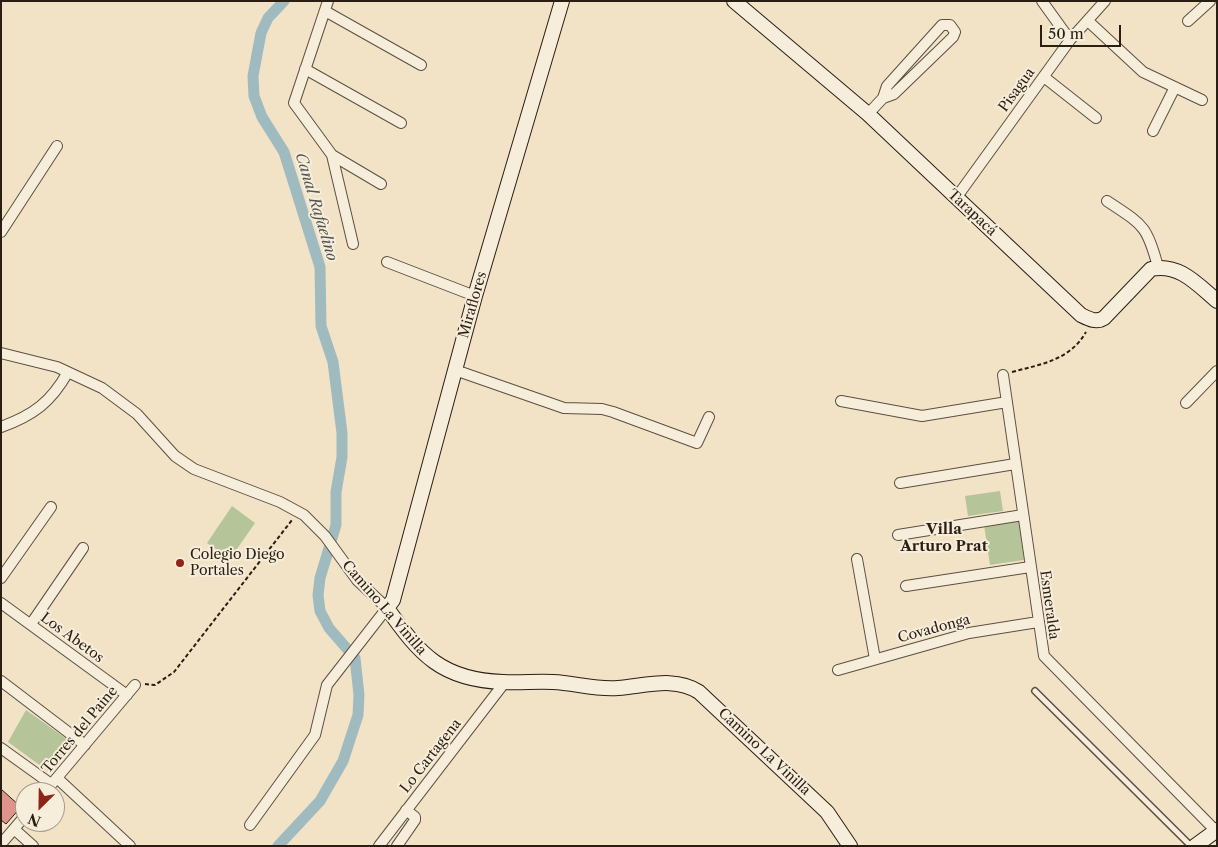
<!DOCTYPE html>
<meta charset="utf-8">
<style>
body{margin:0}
#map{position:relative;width:1218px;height:847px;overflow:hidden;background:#f2e3c7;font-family:"Libre Caslon Text",serif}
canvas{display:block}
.frame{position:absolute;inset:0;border:2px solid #2a1e13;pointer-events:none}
.north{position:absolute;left:15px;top:782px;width:50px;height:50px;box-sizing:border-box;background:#f7eddb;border:1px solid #a59a8b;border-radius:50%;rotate:203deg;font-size:14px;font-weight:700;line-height:20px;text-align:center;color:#2a1e13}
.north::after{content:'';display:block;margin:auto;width:18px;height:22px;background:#8f2418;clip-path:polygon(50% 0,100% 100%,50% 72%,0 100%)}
.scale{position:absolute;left:1040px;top:25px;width:81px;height:22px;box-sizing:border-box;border:2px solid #2a1e13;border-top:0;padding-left:6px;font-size:15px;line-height:18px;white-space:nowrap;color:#2a1e13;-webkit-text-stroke:4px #f7eddb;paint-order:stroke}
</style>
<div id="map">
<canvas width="1218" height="847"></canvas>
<div class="frame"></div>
<div class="north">N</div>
<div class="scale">50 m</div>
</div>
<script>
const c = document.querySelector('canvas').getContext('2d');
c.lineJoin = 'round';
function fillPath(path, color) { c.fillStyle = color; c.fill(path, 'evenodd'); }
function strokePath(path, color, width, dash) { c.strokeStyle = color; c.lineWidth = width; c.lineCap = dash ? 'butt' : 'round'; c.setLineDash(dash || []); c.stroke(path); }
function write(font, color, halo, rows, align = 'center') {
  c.font = font + ' "Libre Caslon Text",serif'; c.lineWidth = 4; c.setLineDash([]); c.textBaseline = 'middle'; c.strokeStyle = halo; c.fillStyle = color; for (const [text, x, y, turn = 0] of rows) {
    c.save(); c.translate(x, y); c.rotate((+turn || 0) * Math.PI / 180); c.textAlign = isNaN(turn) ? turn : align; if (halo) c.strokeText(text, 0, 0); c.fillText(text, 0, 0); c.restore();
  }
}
const green = new Path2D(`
 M 1000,491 L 1003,511 L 968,516 L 965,496 Z
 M 232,506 L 255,523 L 230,559 L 207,543 Z
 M 1019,520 L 1024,560 L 990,565 L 984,525 Z
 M 26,710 L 74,744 L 49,772 L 8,742 Z`);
const canal = new Path2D(`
 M 278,846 L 320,801 L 343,761 L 358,715 L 359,695 L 355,658 L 329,628 L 320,611 L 318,595 L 320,578 L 336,525 L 336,492 L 342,457 L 342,433 L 333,362 L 321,326 L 320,267 L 284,152 L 262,117 L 254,96 L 253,76 L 261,33 L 268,18 L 284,1`);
const building = new Path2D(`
 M 1,789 L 21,807 L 6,824 L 1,820 Z`);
const path = new Path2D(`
 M 1012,372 C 1042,364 1070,360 1086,332
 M 145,684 L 155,685 L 174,672 L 292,520`);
const lane = new Path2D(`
 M 1035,691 L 1191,846`);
const street = new Path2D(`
 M 328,1 L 294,103 L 332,155 L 381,184
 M 1042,1 L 1070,40
 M 325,11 L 421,65
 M 1088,21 L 1143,72 L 1202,100
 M 1188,21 L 1210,1
 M 305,69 L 401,123
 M 1044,77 L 1096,118
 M 868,114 L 883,98 L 887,86 L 942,25 L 950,25 L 955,32 L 953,37 L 894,94 L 883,98
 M 1153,131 L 1175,87
 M 332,155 L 353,244
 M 956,198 L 1070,40 L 1105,1
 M 1107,201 C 1143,225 1147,225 1158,267
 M 1,232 L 57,146
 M 387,262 L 475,296
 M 1,353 L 57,367 L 102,388 L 137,414 L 175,456 L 194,469 L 280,502 L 304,515 L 325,536 L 357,580 L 387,608 L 327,685 L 315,735 L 250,825
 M 455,370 L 564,408 L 602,409 L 613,412 L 697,443 L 709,417
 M 1003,375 L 1044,656 L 1216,831
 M 841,401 L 922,416 L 1007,402
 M 1186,403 L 1217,371
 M 1,427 C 34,415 51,402 68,372
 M 900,483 L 1015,464
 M 898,535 L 1023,515
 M 857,559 L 875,659
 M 1,578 L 51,507
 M 906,586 L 1030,567
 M 1,603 L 127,695
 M 31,624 L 83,548
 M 838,670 L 969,633 L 1038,622
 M 1,681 L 85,745
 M 1,748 L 51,784
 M 57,778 L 130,846
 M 45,792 L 135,685
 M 14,829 L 33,846
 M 1,844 L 25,816
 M 379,846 L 505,682
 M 397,846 L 415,820 L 415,817 L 406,810`);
const secondary = new Path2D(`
 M 562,1 L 475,296 L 393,600 L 387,608 C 420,655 442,680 503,682 C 520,683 537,681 553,682 C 575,683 596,690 618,688 C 645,686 675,676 699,692 L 827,812 L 850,846
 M 734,1 L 868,114 L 1081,315 C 1089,319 1096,323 1104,318 L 1151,269 C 1179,263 1197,284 1217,301
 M 1195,846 L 1217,830`);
const markers = [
 [180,563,5,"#8f2418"]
];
const streetNames = [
 ["Pisagua",1017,90,-54],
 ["Tarapacá",972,213,43],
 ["Miraflores",473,305,-74],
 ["Esmeralda",1049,605,82],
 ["Camino La Vinilla",384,608,49],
 ["Covadonga",934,629,-15],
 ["Los Abetos",72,638,36],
 ["Torres del Paine",80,730,-50],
 ["Camino La Vinilla",764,752,43],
 ["Lo Cartagena",431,756,-52]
];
const poiNames = [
 ["Colegio Diego",190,555],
 ["Portales",190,571]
];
const waterNames = [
 ["Canal Rafaelino",316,207,73]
];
const neighbourhoodNames = [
 ["Villa",944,530],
 ["Arturo Prat",944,547]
];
fillPath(green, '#b6c599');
strokePath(canal, '#a0bbc0', 11);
fillPath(building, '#de938b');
strokePath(building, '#2a1e13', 1);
strokePath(lane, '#5c4f40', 8);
strokePath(street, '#5c4f40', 12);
strokePath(secondary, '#2a1e13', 16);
strokePath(path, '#2a1e13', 2, [4, 2.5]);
strokePath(lane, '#f7eddb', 5);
strokePath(street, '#f7eddb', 10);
strokePath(secondary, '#f7eddb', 14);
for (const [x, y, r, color] of markers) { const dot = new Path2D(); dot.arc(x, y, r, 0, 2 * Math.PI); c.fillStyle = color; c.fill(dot); strokePath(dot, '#f7eddb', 2); }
write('14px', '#2a1e13', '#f7eddb', streetNames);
write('14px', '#2a1e13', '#f7eddb', poiNames, 'left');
write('italic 15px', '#535550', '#f7eddb', waterNames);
write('bold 15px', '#2a1e13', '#f7eddb', neighbourhoodNames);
</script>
